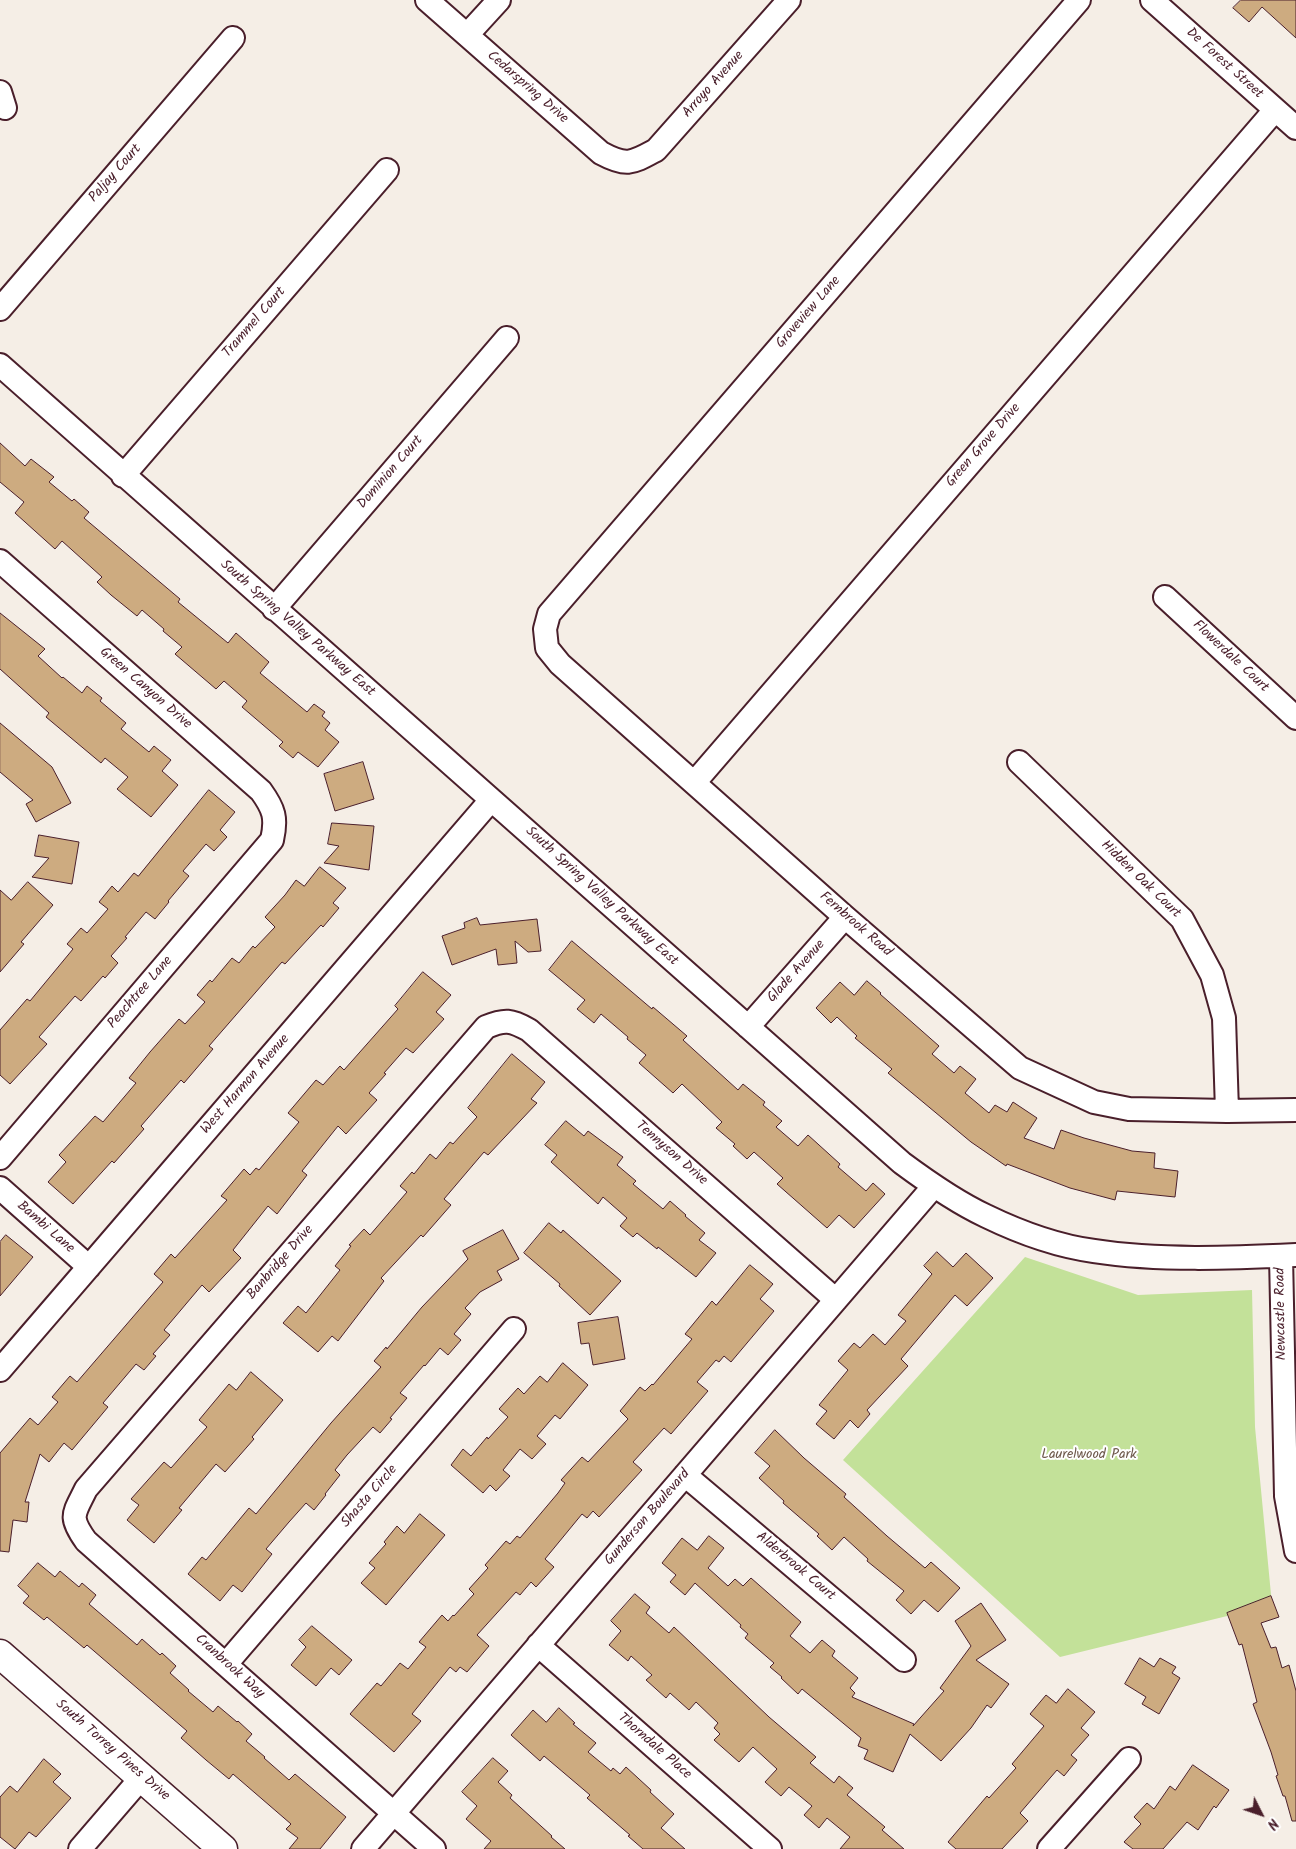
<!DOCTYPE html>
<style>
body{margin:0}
#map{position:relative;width:1296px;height:1849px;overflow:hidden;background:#f5eee6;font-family:Kalam,sans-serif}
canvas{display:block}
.north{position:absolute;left:1236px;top:1789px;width:50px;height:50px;-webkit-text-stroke:4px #fff;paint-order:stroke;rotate:131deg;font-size:14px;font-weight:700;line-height:20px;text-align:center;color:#4a1f2b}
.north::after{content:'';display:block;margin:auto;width:18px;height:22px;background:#4a1f2b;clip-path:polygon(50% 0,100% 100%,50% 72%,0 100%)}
</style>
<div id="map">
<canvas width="1296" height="1849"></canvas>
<div class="north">N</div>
</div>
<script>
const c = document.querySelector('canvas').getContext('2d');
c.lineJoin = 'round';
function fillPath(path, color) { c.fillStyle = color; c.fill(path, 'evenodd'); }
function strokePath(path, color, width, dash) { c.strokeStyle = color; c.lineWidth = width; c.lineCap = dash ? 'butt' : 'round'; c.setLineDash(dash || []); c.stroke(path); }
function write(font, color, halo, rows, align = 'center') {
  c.font = font + ' Kalam,sans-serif'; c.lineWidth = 4; c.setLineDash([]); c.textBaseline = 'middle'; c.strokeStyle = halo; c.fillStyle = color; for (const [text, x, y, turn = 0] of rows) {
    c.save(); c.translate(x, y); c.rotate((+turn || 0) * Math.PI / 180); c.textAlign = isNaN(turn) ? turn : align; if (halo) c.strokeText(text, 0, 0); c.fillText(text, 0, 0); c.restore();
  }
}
const green = new Path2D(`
 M 1025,1257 L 1138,1295 L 1252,1290 L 1255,1427 L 1272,1605 L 1060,1657 L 843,1460 Z`);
const building = new Path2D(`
 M 1241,0 L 1296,0 L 1296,38 L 1262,7 L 1249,22 L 1233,8 Z
 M 0,443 L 25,466 L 31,459 L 54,477 L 49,482 L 72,501 L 74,499 L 89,512 L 84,518 L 180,599 L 178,602 L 228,643 L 236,633 L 269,662 L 260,673 L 307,712 L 314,704 L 325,712 L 322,716 L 330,723 L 325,730 L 339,742 L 318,767 L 298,752 L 293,758 L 279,746 L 283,742 L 242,707 L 247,701 L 224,681 L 216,689 L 175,654 L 182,647 L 163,631 L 164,629 L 142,610 L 137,616 L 111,595 L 97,582 L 102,577 L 62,541 L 55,549 L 15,513 L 24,502 L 0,482 Z
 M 0,613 L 45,649 L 38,656 L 62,678 L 63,677 L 82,693 L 87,686 L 102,698 L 100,701 L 126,723 L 121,729 L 149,752 L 154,746 L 171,760 L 162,771 L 178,785 L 151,817 L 117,789 L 128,777 L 105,758 L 101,763 L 46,717 L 49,713 L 0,669 Z
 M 0,723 L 52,767 L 71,803 L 36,822 L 26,804 L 33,800 L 0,772 Z
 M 363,762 L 374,799 L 335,811 L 324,774 Z
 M 209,790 L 235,812 L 220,830 L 227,837 L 214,851 L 206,844 L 183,871 L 189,876 L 168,901 L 169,902 L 155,919 L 146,912 L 125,937 L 127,938 L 111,956 L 118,963 L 105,978 L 103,976 L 81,1001 L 75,996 L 39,1037 L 47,1044 L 10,1084 L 0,1075 L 0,1030 L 27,999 L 30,1001 L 73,949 L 67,944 L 81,928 L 87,933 L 108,909 L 99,902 L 112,886 L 118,892 L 134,873 L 138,876 Z
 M 332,823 L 374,826 L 369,870 L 324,863 L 339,846 L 328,844 Z
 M 39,835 L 79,842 L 72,884 L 32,877 L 49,858 L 35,856 Z
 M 320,867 L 346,888 L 333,903 L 339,908 L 323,927 L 321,925 L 285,964 L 282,962 L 209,1046 L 213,1049 L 184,1083 L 181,1080 L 141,1126 L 144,1129 L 114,1163 L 112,1161 L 73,1204 L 48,1182 L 66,1162 L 59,1155 L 95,1116 L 103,1122 L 136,1083 L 129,1078 L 150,1052 L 179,1019 L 185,1024 L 205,1002 L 197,995 L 210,980 L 212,982 L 232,958 L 239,963 L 253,946 L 255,948 L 275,927 L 265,917 L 285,895 L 296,880 L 304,886 Z
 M 28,882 L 53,905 L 21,942 L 24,944 L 0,972 L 0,890 L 11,900 Z
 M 477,918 L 480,925 L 537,919 L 541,951 L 528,952 L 515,941 L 517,963 L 498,965 L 496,949 L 452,965 L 442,936 L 465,928 L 464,923 Z
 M 572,941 L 652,1009 L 653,1007 L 687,1036 L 683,1040 L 738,1090 L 743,1084 L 765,1102 L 763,1105 L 782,1121 L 776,1127 L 798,1146 L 808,1135 L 840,1164 L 838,1167 L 866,1191 L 873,1183 L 885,1194 L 854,1228 L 839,1215 L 827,1228 L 777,1184 L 783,1178 L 754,1152 L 747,1159 L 733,1146 L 735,1144 L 716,1128 L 722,1122 L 682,1084 L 673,1093 L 639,1063 L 646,1055 L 627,1039 L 628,1037 L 601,1014 L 594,1023 L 577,1009 L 585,1000 L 549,970 Z
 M 423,972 L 451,995 L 436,1012 L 444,1019 L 413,1053 L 406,1048 L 384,1073 L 386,1074 L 369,1093 L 377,1100 L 346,1134 L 338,1126 L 302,1171 L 307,1175 L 277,1214 L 268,1206 L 233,1250 L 241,1258 L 209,1292 L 202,1285 L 164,1330 L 170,1335 L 153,1354 L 156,1356 L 144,1370 L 136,1364 L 103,1403 L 108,1407 L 72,1450 L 64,1443 L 49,1462 L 40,1454 L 25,1502 L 29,1502 L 27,1522 L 13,1520 L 9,1552 L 0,1551 L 0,1453 L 30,1418 L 38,1425 L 58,1402 L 52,1397 L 70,1376 L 77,1382 L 163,1282 L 154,1274 L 171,1254 L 175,1258 L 227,1200 L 221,1196 L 244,1169 L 250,1175 L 256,1168 L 259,1170 L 299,1122 L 288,1113 L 316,1080 L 323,1085 L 340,1066 L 344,1070 L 398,1009 L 395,1006 Z
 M 867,981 L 881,993 L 880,994 L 939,1046 L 932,1054 L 954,1073 L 960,1066 L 976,1079 L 965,1093 L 989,1113 L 995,1105 L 1007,1112 L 1013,1102 L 1037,1118 L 1024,1138 L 1054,1149 L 1061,1130 L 1084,1138 L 1132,1151 L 1155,1153 L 1154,1168 L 1178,1171 L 1175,1197 L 1117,1191 L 1115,1200 L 1070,1188 L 1007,1164 L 1006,1166 L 971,1142 L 888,1073 L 892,1069 L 855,1038 L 857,1036 L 837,1017 L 831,1023 L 816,1008 L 840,982 L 854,995 Z
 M 512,1054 L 545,1082 L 531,1099 L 537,1103 L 488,1155 L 484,1152 L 444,1199 L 451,1205 L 423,1237 L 421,1235 L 381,1278 L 384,1281 L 338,1341 L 332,1336 L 318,1352 L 283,1323 L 298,1306 L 306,1313 L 340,1270 L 335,1266 L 351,1246 L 349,1245 L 364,1229 L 370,1235 L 407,1192 L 400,1186 L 412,1172 L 414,1174 L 430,1154 L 436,1159 L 450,1142 L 453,1144 L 477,1117 L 468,1108 Z
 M 566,1121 L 584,1136 L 588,1131 L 623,1157 L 617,1165 L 636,1181 L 633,1184 L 663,1209 L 670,1201 L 686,1215 L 685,1216 L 705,1233 L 699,1240 L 716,1253 L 696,1277 L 658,1247 L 657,1249 L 637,1233 L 633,1237 L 620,1226 L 627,1218 L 603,1197 L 598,1204 L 551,1162 L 557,1155 L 545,1145 Z
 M 549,1223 L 561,1233 L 563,1230 L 621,1281 L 590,1315 L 559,1286 L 560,1284 L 524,1253 Z
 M 503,1230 L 519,1259 L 497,1271 L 502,1280 L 480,1292 L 465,1308 L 471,1314 L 454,1334 L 461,1340 L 448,1355 L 440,1348 L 425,1366 L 424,1365 L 400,1393 L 407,1398 L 390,1418 L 392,1419 L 380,1433 L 373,1427 L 347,1455 L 335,1470 L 340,1475 L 325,1494 L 326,1495 L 314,1510 L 306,1503 L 289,1522 L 266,1549 L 272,1554 L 242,1592 L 233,1585 L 220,1601 L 188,1574 L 202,1557 L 206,1560 L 249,1508 L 256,1514 L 331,1423 L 381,1367 L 374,1361 L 386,1347 L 387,1349 L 422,1307 L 468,1259 L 463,1251 Z
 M 6,1235 L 33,1257 L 0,1296 L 0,1242 Z
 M 937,1252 L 953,1267 L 966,1253 L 993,1278 L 967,1306 L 955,1295 L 901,1359 L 908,1366 L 867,1410 L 870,1414 L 858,1428 L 850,1420 L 834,1439 L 816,1424 L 827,1411 L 819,1405 L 848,1370 L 838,1361 L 854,1343 L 860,1348 L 873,1334 L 885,1345 L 906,1321 L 898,1315 L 932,1274 L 924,1266 Z
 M 750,1265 L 773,1284 L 760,1299 L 774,1311 L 731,1362 L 724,1356 L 719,1362 L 716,1360 L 697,1382 L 708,1391 L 671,1434 L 664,1428 L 633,1462 L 642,1470 L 599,1517 L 593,1511 L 587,1518 L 582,1514 L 545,1559 L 554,1567 L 536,1587 L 531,1582 L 520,1595 L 516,1592 L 477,1635 L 489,1646 L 467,1672 L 460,1667 L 456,1672 L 450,1667 L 412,1714 L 421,1721 L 394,1752 L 350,1714 L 377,1683 L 381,1686 L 400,1663 L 408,1669 L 426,1647 L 419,1642 L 442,1615 L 448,1621 L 453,1615 L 454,1616 L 474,1594 L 469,1589 L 488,1568 L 485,1565 L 506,1541 L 510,1544 L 517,1536 L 520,1538 L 558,1493 L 565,1483 L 561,1480 L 582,1457 L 588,1462 L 628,1419 L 620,1411 L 640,1387 L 645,1391 L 652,1384 L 653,1385 L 692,1339 L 685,1334 L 712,1301 L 716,1305 Z
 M 618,1317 L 625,1359 L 593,1365 L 589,1343 L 581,1344 L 578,1323 Z
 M 563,1363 L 588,1385 L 560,1419 L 555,1415 L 537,1436 L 546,1444 L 532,1459 L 520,1449 L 503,1470 L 510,1476 L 496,1491 L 490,1485 L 483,1493 L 451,1465 L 463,1449 L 471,1456 L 487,1437 L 488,1439 L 508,1417 L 499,1409 L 518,1388 L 524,1394 L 540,1376 L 547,1382 Z
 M 251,1372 L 283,1400 L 252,1437 L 254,1439 L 225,1472 L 216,1464 L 179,1508 L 182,1510 L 154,1543 L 127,1520 L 139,1505 L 131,1499 L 164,1462 L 171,1468 L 207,1427 L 199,1420 L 229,1384 L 236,1390 Z
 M 775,1430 L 804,1458 L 846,1494 L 844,1497 L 887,1536 L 925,1568 L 931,1562 L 960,1588 L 938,1612 L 924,1600 L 911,1614 L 896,1600 L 904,1591 L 867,1561 L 868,1559 L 844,1537 L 832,1550 L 817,1536 L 819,1534 L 783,1503 L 784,1501 L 759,1478 L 770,1466 L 755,1453 Z
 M 420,1514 L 445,1535 L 386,1605 L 361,1583 L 375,1568 L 369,1563 L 386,1544 L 384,1542 L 397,1526 L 404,1533 Z
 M 709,1536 L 724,1548 L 708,1568 L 728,1586 L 735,1579 L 743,1586 L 751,1578 L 801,1622 L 790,1636 L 810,1653 L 822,1640 L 835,1651 L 832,1656 L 858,1678 L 850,1688 L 855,1693 L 852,1697 L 914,1724 L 913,1726 L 944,1691 L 940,1688 L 971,1646 L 955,1621 L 981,1603 L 1006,1640 L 976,1660 L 1009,1684 L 991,1708 L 987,1705 L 971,1728 L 941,1761 L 910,1734 L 893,1772 L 864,1759 L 868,1750 L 858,1746 L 861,1738 L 802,1689 L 798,1694 L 781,1678 L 782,1677 L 770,1667 L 774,1663 L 745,1638 L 748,1634 L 740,1627 L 741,1625 L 695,1583 L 685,1595 L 670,1582 L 676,1575 L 662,1563 L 682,1538 L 697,1550 Z
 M 38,1563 L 55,1577 L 60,1571 L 79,1587 L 82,1583 L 96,1595 L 89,1604 L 137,1645 L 142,1639 L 160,1655 L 162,1653 L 176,1666 L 170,1673 L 189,1690 L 188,1691 L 213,1712 L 218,1706 L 237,1722 L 238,1721 L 252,1734 L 246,1741 L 265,1757 L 264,1758 L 289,1780 L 295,1774 L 346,1817 L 320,1849 L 289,1849 L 298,1838 L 286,1829 L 291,1824 L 233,1774 L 229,1779 L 206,1760 L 181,1738 L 187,1731 L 87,1645 L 84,1648 L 47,1617 L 44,1620 L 23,1603 L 29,1596 L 18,1586 Z
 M 635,1594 L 650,1607 L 646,1613 L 669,1633 L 674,1627 L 769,1717 L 816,1757 L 810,1763 L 834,1783 L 839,1776 L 853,1788 L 847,1795 L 885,1827 L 882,1830 L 904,1849 L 840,1849 L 850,1837 L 827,1818 L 819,1828 L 804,1815 L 812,1806 L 789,1787 L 781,1796 L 765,1782 L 777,1769 L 753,1747 L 739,1762 L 714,1740 L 720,1734 L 714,1728 L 718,1723 L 696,1702 L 689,1710 L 670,1693 L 666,1698 L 646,1680 L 652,1675 L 631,1656 L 628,1661 L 609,1645 L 621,1631 L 611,1621 Z
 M 1271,1596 L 1279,1617 L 1261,1623 L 1271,1648 L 1276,1647 L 1282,1668 L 1289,1665 L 1296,1691 L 1296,1821 L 1292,1821 L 1285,1796 L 1283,1796 L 1276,1776 L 1278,1775 L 1271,1752 L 1253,1704 L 1257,1702 L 1242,1644 L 1239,1645 L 1227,1613 Z
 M 312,1626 L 352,1660 L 339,1675 L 331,1668 L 316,1686 L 291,1665 L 306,1647 L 299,1640 Z
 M 1140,1658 L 1154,1667 L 1160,1658 L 1176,1667 L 1172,1673 L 1180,1678 L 1159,1714 L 1142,1704 L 1146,1697 L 1125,1684 Z
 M 1068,1689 L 1095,1712 L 1081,1728 L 1089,1735 L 1071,1755 L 1077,1760 L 1064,1776 L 1057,1770 L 1020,1813 L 1028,1821 L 1002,1849 L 956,1849 L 948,1842 L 987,1796 L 989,1798 L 1016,1768 L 1012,1764 L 1044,1726 L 1030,1714 L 1046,1695 L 1056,1703 Z
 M 559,1708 L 575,1723 L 573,1724 L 596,1743 L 588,1752 L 611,1771 L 613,1768 L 620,1774 L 626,1767 L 651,1790 L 650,1792 L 674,1814 L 661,1828 L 685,1849 L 643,1849 L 628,1836 L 630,1835 L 587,1798 L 590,1795 L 544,1756 L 540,1761 L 511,1735 L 533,1710 L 546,1722 Z
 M 493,1758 L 508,1771 L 498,1782 L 512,1795 L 510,1798 L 552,1836 L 551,1837 L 565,1849 L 484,1849 L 491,1841 L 466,1819 L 477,1806 L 462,1792 Z
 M 44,1759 L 61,1774 L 53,1782 L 71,1798 L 36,1837 L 29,1832 L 15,1849 L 0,1837 L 0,1797 L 10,1786 L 17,1792 Z
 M 1193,1765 L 1229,1790 L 1216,1808 L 1214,1806 L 1198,1830 L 1187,1822 L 1163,1849 L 1133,1849 L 1124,1842 L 1141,1824 L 1134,1817 L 1147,1803 L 1154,1809 L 1170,1786 L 1175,1790 Z`);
const minor = new Path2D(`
 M 427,0 L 601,153 C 627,167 632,163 656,150 L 789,0
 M 1079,0 L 549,614 L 545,629 L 547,648 L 560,664 L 845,917 L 1020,1068 L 1094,1102 L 1129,1109 L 1227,1111 L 1296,1110
 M 1152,0 L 1296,128
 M 467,35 L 499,0
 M 0,92 L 5,108
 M 0,309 L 233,38
 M 0,365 L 902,1163 C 929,1183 956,1202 986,1216 C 1019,1232 1057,1246 1094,1251 C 1159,1261 1231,1258 1296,1255
 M 123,476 L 387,170
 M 0,561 L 261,791 C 274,809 277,818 272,840 L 0,1158
 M 1165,597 L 1296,718
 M 274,609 L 507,338
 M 1019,762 L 1182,919 L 1212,975 L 1224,1018 L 1227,1111
 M 694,783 L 1275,110
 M 748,1027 L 845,917
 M 0,1188 L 89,1267
 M 1281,1256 L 1286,1496 L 1296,1551
 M 0,1370 L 491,800
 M 685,1475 L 904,1660
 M 538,1645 L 770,1849
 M 226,1664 L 514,1329
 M 80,1849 L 142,1777
 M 363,1849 L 934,1186
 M 434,1849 L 86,1541 C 68,1516 74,1514 86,1489 L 486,1027 C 505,1019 511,1020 529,1030 L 836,1300
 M 1049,1849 L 1129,1759`);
const major = new Path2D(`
 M 0,1654 L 223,1849`);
const streetNames = [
 ["De Forest Street",1224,64,42],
 ["Arroyo Avenue",714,85,-48],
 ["Cedarspring Drive",527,88,41],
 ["Paljay Court",116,174,-49],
 ["Groveview Lane",809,313,-49],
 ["Trammel Court",255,323,-49],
 ["Green Grove Drive",984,446,-49],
 ["Dominion Court",391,473,-49],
 ["South Spring Valley Parkway East",297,629,41],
 ["Flowerdale Court",1230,657,43],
 ["Green Canyon Drive",145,689,41],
 ["Hidden Oak Court",1140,880,44],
 ["South Spring Valley Parkway East",601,897,42],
 ["Fernbrook Road",855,925,41],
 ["Glade Avenue",797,972,-48],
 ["Peachtree Lane",141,993,-49],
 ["West Harmon Avenue",246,1085,-49],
 ["Tennyson Drive",671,1154,41],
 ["Bambi Lane",45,1228,41],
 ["Banbridge Drive",281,1263,-49],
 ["Newcastle Road",1282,1314,-91],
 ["Shasta Circle",370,1497,-49],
 ["Gunderson Boulevard",648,1518,-49],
 ["Alderbrook Court",795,1567,40],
 ["Cranbrook Way",229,1667,42],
 ["Thorndale Place",654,1747,41],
 ["South Torrey Pines Drive",112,1751,41]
];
const parkNames = [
 ["Laurelwood Park",1089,1456]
];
fillPath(green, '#c3e199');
fillPath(building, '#cdab80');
strokePath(building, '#4a1f2b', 1);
strokePath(minor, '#4a1f2b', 26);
strokePath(major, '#4a1f2b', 31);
strokePath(minor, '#fff', 22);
strokePath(major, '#fff', 28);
write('14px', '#4a1f2b', '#fff', streetNames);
write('14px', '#6e594c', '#fff', parkNames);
</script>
